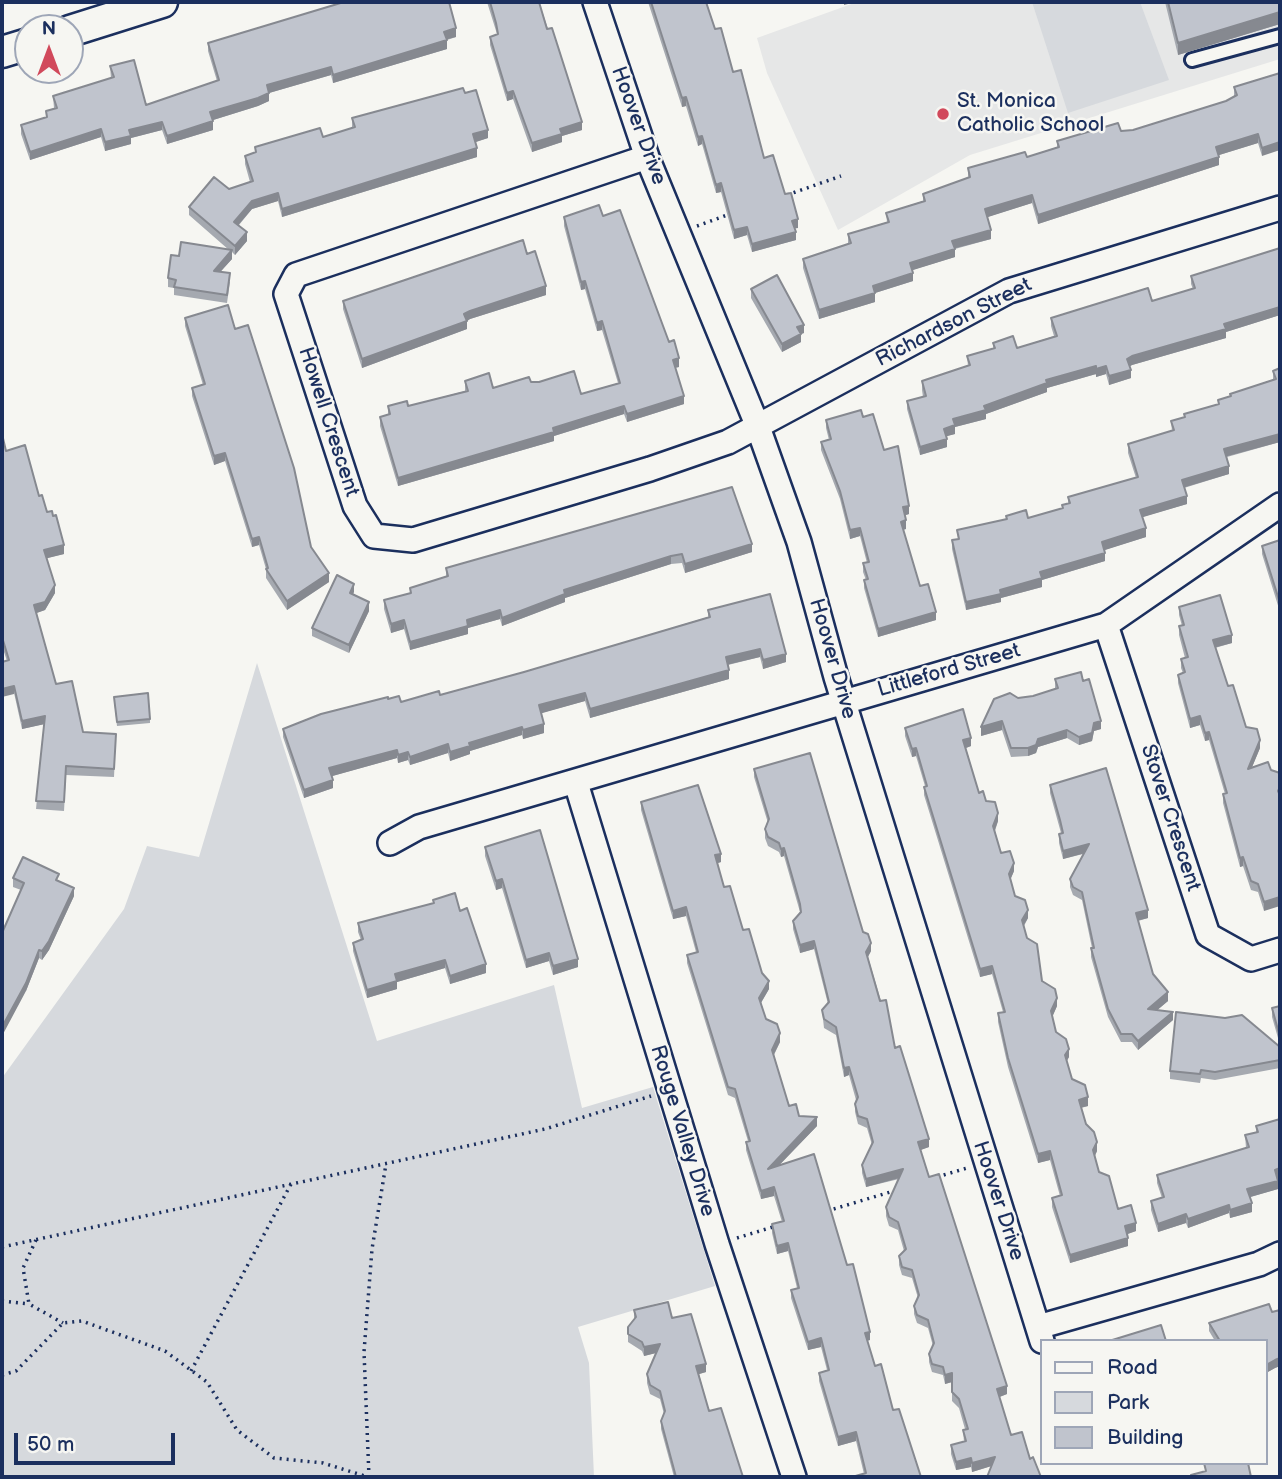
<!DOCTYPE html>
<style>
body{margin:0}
#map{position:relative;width:1282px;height:1479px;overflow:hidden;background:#f6f6f2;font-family:"Balsamiq Sans",sans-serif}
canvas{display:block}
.frame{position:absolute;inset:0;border:4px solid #1b2f5e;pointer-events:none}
.legend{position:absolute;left:1040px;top:1339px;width:228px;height:126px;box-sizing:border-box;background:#f6f6f2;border:2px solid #9ea6b7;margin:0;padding:9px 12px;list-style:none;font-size:21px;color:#1b2f5e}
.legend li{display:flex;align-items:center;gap:14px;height:35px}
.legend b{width:35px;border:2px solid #9ea6b7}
.north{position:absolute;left:14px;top:14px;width:70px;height:70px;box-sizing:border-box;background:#f6f6f2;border:2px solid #9ea6b7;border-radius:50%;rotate:0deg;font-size:19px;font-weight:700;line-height:28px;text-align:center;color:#1b2f5e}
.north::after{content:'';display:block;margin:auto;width:24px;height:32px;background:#d1495b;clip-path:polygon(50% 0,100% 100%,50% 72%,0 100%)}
.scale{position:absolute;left:14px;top:1433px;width:161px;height:32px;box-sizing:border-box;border:4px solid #1b2f5e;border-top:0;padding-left:9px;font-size:21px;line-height:24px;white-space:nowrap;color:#1b2f5e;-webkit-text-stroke:5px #f6f6f2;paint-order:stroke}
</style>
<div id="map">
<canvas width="1282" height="1479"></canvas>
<div class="frame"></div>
<ul class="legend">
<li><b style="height:9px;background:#f6f6f2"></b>Road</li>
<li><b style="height:19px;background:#d6d9dd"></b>Park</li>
<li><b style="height:19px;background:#c0c4cd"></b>Building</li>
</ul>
<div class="north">N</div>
<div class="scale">50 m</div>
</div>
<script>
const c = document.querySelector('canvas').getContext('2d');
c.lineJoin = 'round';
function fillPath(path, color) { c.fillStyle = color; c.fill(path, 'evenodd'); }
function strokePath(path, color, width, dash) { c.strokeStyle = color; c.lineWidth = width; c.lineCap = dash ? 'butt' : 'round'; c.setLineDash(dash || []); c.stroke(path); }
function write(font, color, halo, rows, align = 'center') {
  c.font = font + ' "Balsamiq Sans",sans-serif'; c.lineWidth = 5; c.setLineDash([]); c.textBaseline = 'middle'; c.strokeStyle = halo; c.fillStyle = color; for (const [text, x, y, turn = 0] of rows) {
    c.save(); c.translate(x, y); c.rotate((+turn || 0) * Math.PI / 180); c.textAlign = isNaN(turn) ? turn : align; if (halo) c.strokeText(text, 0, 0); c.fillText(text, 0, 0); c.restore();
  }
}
const built = new Path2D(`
 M 857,2 L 1280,2 L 1280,59 L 970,155 L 838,230 L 767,73 L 757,38 Z`);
const green = new Path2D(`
 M 1032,2 L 1140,2 L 1169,80 L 1068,113 Z
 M 257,663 L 377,1041 L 554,985 L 582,1108 L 653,1087 L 715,1286 L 578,1327 L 589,1363 L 594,1477 L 2,1477 L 2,1078 L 124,909 L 147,846 L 199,857 Z`);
const path = new Path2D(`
 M 787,195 L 841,176
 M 697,226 L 730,214
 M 937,1177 L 967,1168
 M 827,1211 L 897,1190
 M 737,1238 L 776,1226
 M 36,1240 L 23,1268 L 29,1304 L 63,1323
 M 2,1247 L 545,1129 L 651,1096
 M 2,1301 L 29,1304
 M 191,1371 L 291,1184
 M 2,1375 L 16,1371 L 63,1323 L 82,1321 L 165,1351 L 207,1382 L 237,1430 L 274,1458 L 323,1463 L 368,1477
 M 369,1477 L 364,1352 L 372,1249 L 386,1164`);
const service = new Path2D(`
 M 1192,60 L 1280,36`);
const minor = new Path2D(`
 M 595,2 L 647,157 L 758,427 L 799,542 L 836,677 L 1042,1341
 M 647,157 L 296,275 L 286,294 L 355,506 L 374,536 L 413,540 L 650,469 L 728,442 L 1009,291 L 1280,208
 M 1106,625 L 1208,935 L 1251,959 L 1280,950
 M 576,783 L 717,1244 L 794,1477
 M 390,843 L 419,827 L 1106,625 L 1280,505
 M 1038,1327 L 1259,1264 L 1280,1254`);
const tertiary = new Path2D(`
 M 70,31 L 162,2
 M 2,52 L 28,44`);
const wall = new Path2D(`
 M 487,2 L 539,2 L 582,130 L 562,136 L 562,142 L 532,152 L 513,99 L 507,101 L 490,45 L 490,37 L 497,34 Z
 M 648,2 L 706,2 L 715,29 L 733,72 L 764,158 L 785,194 L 798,228 L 795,228 L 796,240 L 752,252 L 747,235 L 734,239 L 721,192 L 716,193 L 702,144 L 698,146 L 686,106 L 682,107 Z
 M 1165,2 L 1280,2 L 1280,24 L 1178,55 Z
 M 456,37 L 447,40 L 447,49 L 333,83 L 331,75 L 269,93 L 269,101 L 258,106 L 213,120 L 213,130 L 167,144 L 162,130 L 131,138 L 131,144 L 105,151 L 101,137 L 30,160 L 21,134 L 21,125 L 46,118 L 46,111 L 54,108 L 53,96 L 111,78 L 110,66 L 146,105 L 217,81 L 208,51 L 208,43 Z
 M 1280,73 L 1262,156 L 1258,143 L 1219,155 L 1219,165 L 1038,224 L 1032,203 L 987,217 L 991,239 L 955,249 L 955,257 L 912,270 L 913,281 L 875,293 L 875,302 L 819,319 L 803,268 L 803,259 L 848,244 L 848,234 L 887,222 L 886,213 L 923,201 L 923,194 L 968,178 L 968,168 L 1027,157 L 1057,147 L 1057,141 L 1133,130 L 1226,101 L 1234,96 L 1234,87 Z
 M 465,93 L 488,138 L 475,142 L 477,157 L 282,217 L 278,201 L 252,209 L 239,225 L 247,241 L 235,255 L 232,252 L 232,259 L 220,272 L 230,282 L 227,303 L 174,295 L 174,288 L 168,287 L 168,278 L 179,256 L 229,250 L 189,215 L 189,207 L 229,189 L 250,182 L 245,164 L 245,156 L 255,153 L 255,147 L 323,137 L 352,128 L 352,118 Z
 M 603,216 L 679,367 L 675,368 L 684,404 L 627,422 L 624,414 L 554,436 L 554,441 L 398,486 L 380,426 L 380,417 L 388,415 L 388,406 L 408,406 L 465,391 L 465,381 L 493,388 L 539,382 L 581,394 L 618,383 L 602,330 L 597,331 L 585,289 L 581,290 L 564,226 L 564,217 Z
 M 1280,248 L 1280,315 L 1226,332 L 1226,338 L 1132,365 L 1130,366 L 1131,378 L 1109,385 L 1106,374 L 1096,377 L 1096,374 L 1047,388 L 1047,392 L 986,414 L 986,419 L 955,427 L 955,434 L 946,436 L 947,447 L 920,455 L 907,409 L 907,401 L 923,397 L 922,390 L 922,381 L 968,366 L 967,356 L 993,349 L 993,343 L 1017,348 L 1054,336 L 1051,326 L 1051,318 L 1152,301 L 1193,289 L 1191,284 L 1191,276 Z
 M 527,254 L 546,295 L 470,319 L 467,321 L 467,329 L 362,368 L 343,309 L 343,301 Z
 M 751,289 L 804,333 L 801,334 L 801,342 L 782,352 L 751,298 Z
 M 185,318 L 235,329 L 311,547 L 329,582 L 287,610 L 266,578 L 266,569 L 259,545 L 252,547 L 225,461 L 214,465 L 192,396 L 192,388 L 203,385 L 185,326 Z
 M 1280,368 L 1280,442 L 1227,457 L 1229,474 L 1184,488 L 1187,504 L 1142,517 L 1146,537 L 1104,550 L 1105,561 L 1042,580 L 1042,587 L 1001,598 L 1001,602 L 966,610 L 952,549 L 952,540 L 958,539 L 957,530 L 1006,519 L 1006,516 L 1028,518 L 1062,509 L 1062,505 L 1068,503 L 1068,497 L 1136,478 L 1128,453 L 1128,444 L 1172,431 L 1171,421 L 1184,417 L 1184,414 L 1218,404 L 1218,400 L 1230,397 L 1230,394 L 1273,380 L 1273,371 Z
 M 863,417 L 884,450 L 909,514 L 905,515 L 906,529 L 903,530 L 920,586 L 936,620 L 878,637 L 864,588 L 864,580 L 866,580 L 863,572 L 863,563 L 867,563 L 860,536 L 850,539 L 840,499 L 821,450 L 821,442 L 829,440 L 826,428 L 826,420 Z
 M 2,434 L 6,451 L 39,496 L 64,554 L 47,558 L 55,593 L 45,610 L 36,613 L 56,684 L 83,732 L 116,734 L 114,777 L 66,775 L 64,811 L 36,809 L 44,724 L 22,729 L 7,661 L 2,646 Z
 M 732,487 L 752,552 L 685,573 L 682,563 L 671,564 L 565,598 L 565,602 L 502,626 L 500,619 L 468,628 L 468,634 L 410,650 L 404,629 L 391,633 L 384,609 L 384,600 L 410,593 L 410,588 L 446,577 L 446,568 Z
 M 1280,540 L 1280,612 L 1262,554 L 1262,546 Z
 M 354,592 L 353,594 L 369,611 L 349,653 L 312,636 L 312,628 Z
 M 1179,607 L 1232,643 L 1215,648 L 1228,686 L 1246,727 L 1260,748 L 1252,767 L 1268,762 L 1264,911 L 1258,892 L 1251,890 L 1243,866 L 1240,867 L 1223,803 L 1223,794 L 1225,794 L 1209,740 L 1205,741 L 1200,725 L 1190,728 L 1178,683 L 1178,675 L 1183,673 L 1181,668 L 1181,659 L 1185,658 L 1179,635 L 1179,626 L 1182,626 L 1179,615 Z
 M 708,610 L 786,662 L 763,669 L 760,657 L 728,665 L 729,679 L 590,718 L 585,701 L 541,713 L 544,733 L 523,739 L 522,735 L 470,751 L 470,754 L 450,761 L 448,753 L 410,765 L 408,760 L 398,763 L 397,758 L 332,776 L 333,788 L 304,798 L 283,737 L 283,729 L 388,699 L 401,702 L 440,695 L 524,672 L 708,617 Z
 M 1055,679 L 1101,729 L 1094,731 L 1092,741 L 1079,745 L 1067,738 L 1038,747 L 1036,753 L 1028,756 L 1011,757 L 1002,730 L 981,736 L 1018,698 L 1033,696 L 1055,689 Z
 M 114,701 L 150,719 L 150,723 L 117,726 Z
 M 905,728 L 971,746 L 966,748 L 979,793 L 986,801 L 998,821 L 995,831 L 1001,853 L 1014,871 L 1010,880 L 1015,896 L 1028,918 L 1024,926 L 1027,938 L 1042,981 L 1057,1006 L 1052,1017 L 1056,1032 L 1069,1057 L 1067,1061 L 1072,1079 L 1088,1106 L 1081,1108 L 1086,1124 L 1097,1151 L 1095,1156 L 1099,1172 L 1118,1209 L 1136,1231 L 1127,1234 L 1128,1246 L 1070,1263 L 1052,1207 L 1052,1198 L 1060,1196 L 1050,1160 L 1038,1163 L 1008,1067 L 998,1022 L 998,1013 L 1003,1012 L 992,974 L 980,977 L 924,795 L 924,787 L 925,786 L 916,756 L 912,757 L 905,736 Z
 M 754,769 L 863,932 L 871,951 L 868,957 L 895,1048 L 929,1147 L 920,1150 L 929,1177 L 1007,1394 L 999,1397 L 1011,1435 L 1030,1459 L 1041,1477 L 991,1466 L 972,1472 L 971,1467 L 956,1470 L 951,1454 L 951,1445 L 964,1442 L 963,1430 L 965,1429 L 959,1408 L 952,1401 L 952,1382 L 945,1384 L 943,1375 L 932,1372 L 929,1362 L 929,1354 L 933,1346 L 928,1328 L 917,1323 L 914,1314 L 914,1306 L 918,1298 L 912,1278 L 902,1275 L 899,1265 L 899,1256 L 904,1251 L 898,1230 L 889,1226 L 886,1216 L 886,1207 L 899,1179 L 866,1187 L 862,1173 L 862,1165 L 872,1145 L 867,1128 L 858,1124 L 855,1112 L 855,1104 L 856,1100 L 849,1075 L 844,1077 L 836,1035 L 824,1028 L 822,1010 L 828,1004 L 814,949 L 800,953 L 793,929 L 793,921 L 800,912 L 784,856 L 781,857 L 779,852 L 768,846 L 765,838 L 765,829 L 768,823 L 754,777 Z
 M 1050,785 L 1148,918 L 1138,921 L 1153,974 L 1168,1001 L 1157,1010 L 1173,1020 L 1138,1050 L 1132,1042 L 1121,1042 L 1108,1017 L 1091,957 L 1091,948 L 1092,948 L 1082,900 L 1073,895 L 1070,887 L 1070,879 L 1083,854 L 1063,859 L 1059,843 L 1059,834 L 1061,833 L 1050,793 Z
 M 641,802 L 721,862 L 717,863 L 724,887 L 769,989 L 761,1003 L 766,1019 L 780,1042 L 774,1055 L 789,1106 L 799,1116 L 817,1126 L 779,1165 L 870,1340 L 867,1341 L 875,1366 L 921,1477 L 864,1474 L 856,1441 L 838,1446 L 819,1381 L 819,1373 L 827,1370 L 821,1347 L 808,1350 L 791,1298 L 791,1290 L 797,1288 L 788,1251 L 777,1254 L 772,1233 L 772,1224 L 782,1222 L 774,1196 L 761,1199 L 746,1150 L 746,1142 L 748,1141 L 735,1098 L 728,1095 L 687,963 L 687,955 L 696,952 L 686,916 L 673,919 L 641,810 Z
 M 485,847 L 578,967 L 553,975 L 549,961 L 526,968 L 502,888 L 496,890 L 485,856 Z
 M 13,878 L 59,881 L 74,896 L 49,950 L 42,960 L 39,958 L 26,991 L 21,890 L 13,887 Z
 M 433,900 L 460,911 L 486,973 L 450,984 L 445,968 L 397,982 L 397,989 L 367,998 L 353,951 L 353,943 L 361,940 L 358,932 L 358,923 L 433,903 Z
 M 1280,1006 L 1280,1045 L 1272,1017 L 1272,1008 Z
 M 1280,1047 L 1280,1068 L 1215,1080 L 1201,1078 L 1200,1083 L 1170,1079 L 1170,1071 Z
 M 1280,1119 L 1280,1177 L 1277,1178 L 1278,1189 L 1250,1197 L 1252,1212 L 1230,1218 L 1229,1213 L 1188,1228 L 1186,1223 L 1158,1232 L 1151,1210 L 1151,1201 L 1162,1198 L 1157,1183 L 1157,1175 L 1246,1148 L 1245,1135 L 1256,1132 L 1256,1126 Z
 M 1269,1304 L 1272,1312 L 1280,1310 L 1280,1366 L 1275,1368 L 1266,1373 L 1266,1341 L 1215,1341 L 1209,1331 L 1209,1323 Z
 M 634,1310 L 672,1318 L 706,1372 L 699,1374 L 709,1411 L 743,1477 L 674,1477 L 661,1429 L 661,1421 L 664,1414 L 660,1399 L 650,1394 L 647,1383 L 647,1374 L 656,1353 L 644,1356 L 642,1351 L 628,1342 L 628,1327 L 634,1319 Z`);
const shadedWall = new Path2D(`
 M 844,2 L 856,2 L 844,5 Z
 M 1280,12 L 1280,24 L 1178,55 L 1178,43 Z
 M 456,28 L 456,37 L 444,40 L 444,32 Z
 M 447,40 L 447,49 L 333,83 L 333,75 Z
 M 331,67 L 331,75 L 269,93 L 269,101 L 258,106 L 210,121 L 210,112 L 267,85 Z
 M 513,91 L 513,99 L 507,101 L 507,93 Z
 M 686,97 L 686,106 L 682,107 L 682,98 Z
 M 213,121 L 213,130 L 167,144 L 167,136 Z
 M 162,122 L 162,130 L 131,138 L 131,144 L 105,151 L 105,142 L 129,130 Z
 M 582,122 L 582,130 L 562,136 L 562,142 L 532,152 L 532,143 L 560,129 Z
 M 101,129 L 101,137 L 30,160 L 30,152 Z
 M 488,130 L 488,138 L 473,143 L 473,134 Z
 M 1258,134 L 1258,143 L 1216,156 L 1216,147 Z
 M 702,136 L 702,144 L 698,146 L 698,137 Z
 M 1280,142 L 1280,150 L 1262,156 L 1262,148 Z
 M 477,148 L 477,157 L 282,217 L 282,209 Z
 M 1219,157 L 1219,165 L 1038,224 L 1038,215 Z
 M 721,183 L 721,192 L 716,193 L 716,185 Z
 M 278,193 L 278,201 L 252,209 L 234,230 L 234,222 L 252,201 Z
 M 1032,195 L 1032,203 L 985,218 L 985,209 Z
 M 798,219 L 798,228 L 792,229 L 792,221 Z
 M 747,227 L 747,235 L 734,239 L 734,230 Z
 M 991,230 L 991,239 L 952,249 L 952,241 Z
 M 247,232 L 247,241 L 235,255 L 235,246 Z
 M 796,232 L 796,240 L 752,252 L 752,244 Z
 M 955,249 L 955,257 L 910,271 L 910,263 Z
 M 232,250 L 232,259 L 214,279 L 214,271 Z
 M 913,273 L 913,281 L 875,293 L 875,302 L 819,319 L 819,310 L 873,286 Z
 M 585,281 L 585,289 L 581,290 L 581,282 Z
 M 546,286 L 546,295 L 470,319 L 467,321 L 467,329 L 362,368 L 362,359 L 470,311 Z
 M 1280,307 L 1280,315 L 1226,332 L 1226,338 L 1132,365 L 1127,368 L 1127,359 L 1132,356 L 1224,324 Z
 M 602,321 L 602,330 L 597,331 L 597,323 Z
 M 804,325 L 804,333 L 801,334 L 801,342 L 782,352 L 782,344 L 797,327 Z
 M 679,358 L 679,367 L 673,368 L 673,360 Z
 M 1096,366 L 1096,374 L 1047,388 L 1047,392 L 986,414 L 986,419 L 955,427 L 955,434 L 944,437 L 944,429 L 953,419 L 1046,380 Z
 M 1106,366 L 1106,374 L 1096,377 L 1096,369 Z
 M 1131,370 L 1131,378 L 1109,385 L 1109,376 Z
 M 684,396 L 684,404 L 627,422 L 627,414 Z
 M 624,406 L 624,414 L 554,436 L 554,441 L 398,486 L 398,478 Z
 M 1280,434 L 1280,442 L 1224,457 L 1224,449 Z
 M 947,439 L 947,447 L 920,455 L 920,447 Z
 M 225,453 L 225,461 L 214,465 L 214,456 Z
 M 1229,466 L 1229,474 L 1182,488 L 1182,480 Z
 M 1187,496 L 1187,504 L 1140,518 L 1140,510 Z
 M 909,506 L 909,514 L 903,516 L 903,507 Z
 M 906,520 L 906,529 L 901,530 L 901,522 Z
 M 860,528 L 860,536 L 850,539 L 850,530 Z
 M 1146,528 L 1146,537 L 1102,551 L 1102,542 Z
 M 259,537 L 259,545 L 252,547 L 252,539 Z
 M 752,544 L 752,552 L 685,573 L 685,564 Z
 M 64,545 L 64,554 L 44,559 L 44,550 Z
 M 1105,553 L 1105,561 L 1042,580 L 1042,587 L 1001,598 L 1001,602 L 966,610 L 966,602 L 1000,590 L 1040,572 Z
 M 671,556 L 671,564 L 565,598 L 565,602 L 502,626 L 502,618 L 564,590 Z
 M 329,573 L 329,582 L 287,610 L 287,601 Z
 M 354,584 L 354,592 L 350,601 L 350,593 Z
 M 55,585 L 55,593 L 45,610 L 34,614 L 34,605 Z
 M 369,602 L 369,611 L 349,653 L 349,645 Z
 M 500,610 L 500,619 L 468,628 L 468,634 L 410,650 L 410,642 L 467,620 Z
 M 936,612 L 936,620 L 878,637 L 878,629 Z
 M 404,620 L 404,629 L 391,633 L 391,624 Z
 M 1232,635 L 1232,643 L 1213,648 L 1213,640 Z
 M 760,649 L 760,657 L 726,665 L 726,657 Z
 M 786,654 L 786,662 L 763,669 L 763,660 Z
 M 729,670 L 729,679 L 590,718 L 590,709 Z
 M 14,686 L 14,694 L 2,697 L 2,689 Z
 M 585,693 L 585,701 L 539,714 L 539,705 Z
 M 45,716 L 45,724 L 22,729 L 22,721 Z
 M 1200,716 L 1200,725 L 1190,728 L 1190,719 Z
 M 1002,721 L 1002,730 L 981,736 L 981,727 Z
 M 1101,721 L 1101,729 L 1094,731 L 1092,741 L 1079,745 L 1079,737 L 1094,723 Z
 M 544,724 L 544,733 L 523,739 L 523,730 Z
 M 522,727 L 522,735 L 470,751 L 470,754 L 450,761 L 450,752 L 469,743 Z
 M 1067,730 L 1067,738 L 1038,747 L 1036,753 L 1028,756 L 1028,748 L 1038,739 Z
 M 1209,732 L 1209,740 L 1205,741 L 1205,733 Z
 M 971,738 L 971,746 L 963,749 L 963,740 Z
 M 1260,740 L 1260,748 L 1248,777 L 1248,769 Z
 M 448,744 L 448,753 L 410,765 L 410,757 Z
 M 916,748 L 916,756 L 912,757 L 912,749 Z
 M 397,750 L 397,758 L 329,777 L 329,768 Z
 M 408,752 L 408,760 L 398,763 L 398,755 Z
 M 333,780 L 333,788 L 304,798 L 304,790 Z
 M 998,813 L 998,821 L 993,835 L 993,826 Z
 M 1089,844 L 1089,852 L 1063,859 L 1063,851 Z
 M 784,848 L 784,856 L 781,857 L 781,849 Z
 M 721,854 L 721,862 L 715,864 L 715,855 Z
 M 1243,857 L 1243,866 L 1240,867 L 1240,858 Z
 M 1014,863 L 1014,871 L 1009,883 L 1009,874 Z
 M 502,879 L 502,888 L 496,890 L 496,881 Z
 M 74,888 L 74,896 L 49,950 L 42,960 L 42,951 Z
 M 1280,897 L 1280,906 L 1264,911 L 1264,902 Z
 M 686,907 L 686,916 L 673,919 L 673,911 Z
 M 1028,910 L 1028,918 L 1022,928 L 1022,920 Z
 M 1148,910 L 1148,918 L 1136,921 L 1136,913 Z
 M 814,941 L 814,949 L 800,953 L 800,945 Z
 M 871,943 L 871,951 L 866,960 L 866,952 Z
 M 39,950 L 39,958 L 26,991 L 2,1036 L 2,1027 Z
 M 549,953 L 549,961 L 526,968 L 526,960 Z
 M 578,959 L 578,967 L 553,975 L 553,966 Z
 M 445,960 L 445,968 L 397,982 L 397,989 L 367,998 L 367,990 L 395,974 Z
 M 486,964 L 486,973 L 450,984 L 450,976 Z
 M 992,966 L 992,974 L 980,977 L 980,969 Z
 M 769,981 L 769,989 L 759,1006 L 759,998 Z
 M 1168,992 L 1168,1001 L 1148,1018 L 1148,1009 Z
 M 1057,998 L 1057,1006 L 1051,1020 L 1051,1011 Z
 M 1173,1012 L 1173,1020 L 1138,1050 L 1138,1041 Z
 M 780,1033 L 780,1042 L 772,1058 L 772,1050 Z
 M 1069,1049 L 1069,1057 L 1065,1063 L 1065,1055 Z
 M 849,1067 L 849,1075 L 844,1077 L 844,1068 Z
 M 1088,1097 L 1088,1106 L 1079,1108 L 1079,1100 Z
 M 817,1117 L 817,1126 L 768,1177 L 768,1169 Z
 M 929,1139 L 929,1147 L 918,1151 L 918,1142 Z
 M 1097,1142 L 1097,1151 L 1093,1159 L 1093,1150 Z
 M 1050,1151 L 1050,1160 L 1038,1163 L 1038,1154 Z
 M 1280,1168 L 1280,1177 L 1275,1178 L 1275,1170 Z
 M 903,1169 L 903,1177 L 866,1187 L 866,1179 Z
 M 1278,1181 L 1278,1189 L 1247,1198 L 1247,1189 Z
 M 774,1187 L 774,1196 L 761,1199 L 761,1191 Z
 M 1252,1203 L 1252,1212 L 1230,1218 L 1230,1210 Z
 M 1229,1205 L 1229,1213 L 1188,1228 L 1188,1219 Z
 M 1186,1214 L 1186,1223 L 1158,1232 L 1158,1224 Z
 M 1136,1223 L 1136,1231 L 1125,1235 L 1125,1226 Z
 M 1128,1238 L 1128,1246 L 1070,1263 L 1070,1255 Z
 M 788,1243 L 788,1251 L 777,1254 L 777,1246 Z
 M 870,1332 L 870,1340 L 865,1341 L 865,1333 Z
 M 821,1338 L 821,1347 L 808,1350 L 808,1342 Z
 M 660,1344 L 660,1352 L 644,1356 L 644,1347 Z
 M 1280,1358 L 1280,1366 L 1275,1368 L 1266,1373 L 1266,1365 L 1275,1360 Z
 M 706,1364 L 706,1372 L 696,1375 L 696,1366 Z
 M 952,1373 L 952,1382 L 945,1384 L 945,1375 Z
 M 1007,1386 L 1007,1394 L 997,1398 L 997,1389 Z
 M 856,1432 L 856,1441 L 838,1446 L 838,1437 Z
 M 995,1457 L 995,1465 L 972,1472 L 972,1463 Z
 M 971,1458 L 971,1467 L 956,1470 L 956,1462 Z`);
const building = new Path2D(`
 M 344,2 L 449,2 L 456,28 L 444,32 L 447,40 L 333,75 L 331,67 L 267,85 L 269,93 L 258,98 L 210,112 L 213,121 L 167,136 L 162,122 L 129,130 L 131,136 L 105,142 L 101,129 L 30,152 L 21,125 L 47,117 L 46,111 L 57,108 L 53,96 L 114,77 L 110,66 L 134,60 L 146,105 L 219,80 L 208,43 Z
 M 490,2 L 539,2 L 547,29 L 552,28 L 582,122 L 560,129 L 562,134 L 532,143 L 513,91 L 507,93 L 490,37 L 498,34 L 496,23 Z
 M 651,2 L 706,2 L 715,29 L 721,28 L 733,72 L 741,70 L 764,158 L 773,155 L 785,194 L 791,193 L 798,219 L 792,221 L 796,232 L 752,244 L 747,227 L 734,230 L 721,183 L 716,185 L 702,136 L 698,137 L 686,97 L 682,98 Z
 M 1168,2 L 1280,2 L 1280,12 L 1178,43 Z
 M 1280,73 L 1280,142 L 1262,148 L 1258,134 L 1216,147 L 1219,157 L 1038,215 L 1032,195 L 985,209 L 991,230 L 952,241 L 955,249 L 910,263 L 913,273 L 873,286 L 875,293 L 819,310 L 803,259 L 851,243 L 848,234 L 889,222 L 886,213 L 925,201 L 923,194 L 970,177 L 968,168 L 1025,152 L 1027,157 L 1059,147 L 1057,141 L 1118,123 L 1121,131 L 1133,130 L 1226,101 L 1237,95 L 1234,87 Z
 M 463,88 L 465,93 L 476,90 L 488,130 L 473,134 L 477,148 L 282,209 L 278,193 L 252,201 L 234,222 L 247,232 L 235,246 L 189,207 L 214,177 L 229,189 L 253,181 L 245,156 L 256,152 L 255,147 L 320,128 L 323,137 L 355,127 L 352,118 Z
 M 599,205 L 603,216 L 620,210 L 669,342 L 674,340 L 679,358 L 673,360 L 684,396 L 627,414 L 624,406 L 553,428 L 554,432 L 398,478 L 380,417 L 390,414 L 388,406 L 407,401 L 408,406 L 468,391 L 465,381 L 489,373 L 493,388 L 529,377 L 531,382 L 539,382 L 574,371 L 581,394 L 620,383 L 602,321 L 597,323 L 585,281 L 581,282 L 564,217 Z
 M 523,240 L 527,254 L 535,251 L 546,286 L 470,311 L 464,314 L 467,321 L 362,359 L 343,301 Z
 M 181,242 L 232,250 L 214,271 L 230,273 L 227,295 L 174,287 L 176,280 L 168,278 L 171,255 L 179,256 Z
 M 1280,248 L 1280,307 L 1224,324 L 1226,329 L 1132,356 L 1127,359 L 1131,370 L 1109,376 L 1106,366 L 1096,369 L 1096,366 L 1046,380 L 1047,383 L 984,406 L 986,410 L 953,419 L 955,425 L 944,429 L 947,439 L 920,447 L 907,401 L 926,396 L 922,381 L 970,365 L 967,356 L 995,348 L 993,343 L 1013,336 L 1017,348 L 1057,336 L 1051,318 L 1148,288 L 1152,301 L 1195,288 L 1191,276 Z
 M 777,275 L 804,325 L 797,327 L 801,334 L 782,344 L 751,289 Z
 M 228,305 L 235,329 L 248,325 L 294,468 L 311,547 L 329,573 L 287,601 L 266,569 L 268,568 L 259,537 L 252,539 L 225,453 L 214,456 L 192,388 L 205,384 L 185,318 Z
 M 1280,368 L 1280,434 L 1224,449 L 1229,466 L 1182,480 L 1187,496 L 1140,510 L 1146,528 L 1102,542 L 1105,553 L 1040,572 L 1042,578 L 1000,590 L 1001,594 L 966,602 L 952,540 L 959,539 L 957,530 L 1007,519 L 1006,516 L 1026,510 L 1028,518 L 1063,508 L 1062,505 L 1070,503 L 1068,497 L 1138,477 L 1128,444 L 1174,430 L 1171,421 L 1185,417 L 1184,414 L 1219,404 L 1218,400 L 1231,396 L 1230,394 L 1276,379 L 1273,371 Z
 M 861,410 L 863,417 L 873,414 L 884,450 L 898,446 L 909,506 L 903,507 L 906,520 L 901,522 L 920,586 L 928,584 L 936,612 L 878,629 L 864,580 L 868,579 L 863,563 L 869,562 L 860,528 L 850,530 L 840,491 L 821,442 L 831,439 L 826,420 Z
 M 2,434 L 6,451 L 25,445 L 39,496 L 42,495 L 47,512 L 52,511 L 53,516 L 56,515 L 64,545 L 44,550 L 55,585 L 45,602 L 34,605 L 56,684 L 72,681 L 83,732 L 116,734 L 114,769 L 66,766 L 64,802 L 36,801 L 45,716 L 22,721 L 14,686 L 2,689 L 2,662 L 9,660 L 2,637 Z
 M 732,487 L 752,544 L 685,564 L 682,554 L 671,556 L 564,590 L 565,594 L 502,618 L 500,610 L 467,620 L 468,626 L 410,642 L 404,620 L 391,624 L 384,600 L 411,593 L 410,588 L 448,576 L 446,568 Z
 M 1280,540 L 1280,603 L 1262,546 Z
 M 337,575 L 354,584 L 350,593 L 369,602 L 349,645 L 312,628 Z
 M 770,594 L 786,654 L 763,660 L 760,649 L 726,657 L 729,670 L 590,709 L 585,693 L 539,705 L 544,724 L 523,730 L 522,727 L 469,743 L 470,746 L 450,752 L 448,744 L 410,757 L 408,752 L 398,755 L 397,750 L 329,768 L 333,780 L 304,790 L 283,729 L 321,714 L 388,697 L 388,699 L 399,696 L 401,702 L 439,691 L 440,695 L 524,672 L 710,617 L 708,610 Z
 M 1220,595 L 1232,635 L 1213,640 L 1228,686 L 1233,685 L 1246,727 L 1257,729 L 1260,740 L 1248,769 L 1268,762 L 1271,770 L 1280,773 L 1280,787 L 1278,791 L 1280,796 L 1280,897 L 1264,902 L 1258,884 L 1251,881 L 1243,857 L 1240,858 L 1223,794 L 1227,793 L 1209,732 L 1205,733 L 1200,716 L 1190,719 L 1178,675 L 1185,672 L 1181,659 L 1188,657 L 1179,626 L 1184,625 L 1179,607 Z
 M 1081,672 L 1083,681 L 1089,679 L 1101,721 L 1094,723 L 1092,733 L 1079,737 L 1067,730 L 1038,739 L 1036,745 L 1028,748 L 1011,748 L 1002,721 L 981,727 L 994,699 L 1010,693 L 1018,698 L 1033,696 L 1058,688 L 1055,679 Z
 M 148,693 L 150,719 L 117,722 L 114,697 Z
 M 963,709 L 971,738 L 963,740 L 979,793 L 983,791 L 986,801 L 995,802 L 998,813 L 993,826 L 1001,853 L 1010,851 L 1014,863 L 1009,874 L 1015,896 L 1025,900 L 1028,910 L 1022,920 L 1027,938 L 1037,944 L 1042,981 L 1055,989 L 1057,998 L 1051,1011 L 1056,1032 L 1066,1039 L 1069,1049 L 1065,1055 L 1072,1079 L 1085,1085 L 1088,1097 L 1079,1100 L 1086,1124 L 1094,1132 L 1097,1142 L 1093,1150 L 1099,1172 L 1109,1176 L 1118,1209 L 1131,1205 L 1136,1223 L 1125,1226 L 1128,1238 L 1070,1255 L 1052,1198 L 1062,1195 L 1050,1151 L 1038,1154 L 1008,1058 L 998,1013 L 1005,1012 L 992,966 L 980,969 L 924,787 L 927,786 L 916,748 L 912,749 L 905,728 Z
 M 810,753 L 863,932 L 868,934 L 871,943 L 866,952 L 880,1001 L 886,1000 L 895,1048 L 900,1046 L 929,1139 L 918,1142 L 929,1177 L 939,1174 L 1007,1386 L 997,1389 L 1011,1435 L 1022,1432 L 1030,1459 L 1033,1457 L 1041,1477 L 987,1477 L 995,1457 L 972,1463 L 971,1458 L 956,1462 L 951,1445 L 966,1441 L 963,1430 L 968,1429 L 959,1399 L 952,1392 L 952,1373 L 945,1375 L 943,1367 L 932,1364 L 929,1354 L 934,1343 L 928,1320 L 917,1315 L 914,1306 L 919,1295 L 912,1270 L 902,1267 L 899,1256 L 906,1249 L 898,1222 L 889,1217 L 886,1207 L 903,1169 L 866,1179 L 862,1165 L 873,1142 L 867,1119 L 858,1116 L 855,1104 L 858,1097 L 849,1067 L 844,1068 L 836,1027 L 824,1019 L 822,1010 L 829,1002 L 814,941 L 800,945 L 793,921 L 801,912 L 800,904 L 784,848 L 781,849 L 779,843 L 768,837 L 765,829 L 769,819 L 754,769 Z
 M 1106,768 L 1148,910 L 1136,913 L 1153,974 L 1168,992 L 1148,1009 L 1173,1012 L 1138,1041 L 1132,1034 L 1121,1034 L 1108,1009 L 1091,948 L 1094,948 L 1082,892 L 1073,887 L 1070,879 L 1089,844 L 1063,851 L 1059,834 L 1063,833 L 1060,820 L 1050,785 Z
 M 698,785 L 721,854 L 715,855 L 724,887 L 730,886 L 743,930 L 749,929 L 762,973 L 769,981 L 759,998 L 766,1019 L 777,1024 L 780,1033 L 772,1050 L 789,1106 L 796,1104 L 799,1116 L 817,1117 L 768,1169 L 814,1154 L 847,1265 L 853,1264 L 870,1332 L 865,1333 L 875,1366 L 881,1364 L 893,1410 L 899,1409 L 921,1477 L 852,1477 L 866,1473 L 856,1432 L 838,1437 L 819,1373 L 829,1370 L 821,1338 L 808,1342 L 791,1290 L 799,1288 L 788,1243 L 777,1246 L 772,1224 L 784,1221 L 774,1187 L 761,1191 L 746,1142 L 750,1141 L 735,1089 L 728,1087 L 687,955 L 698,952 L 686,907 L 673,911 L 641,802 Z
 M 540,830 L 578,959 L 553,966 L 549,953 L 526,960 L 502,879 L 496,881 L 485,847 Z
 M 23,857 L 59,874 L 56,880 L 74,888 L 49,941 L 42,951 L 39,950 L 26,983 L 2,1027 L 2,933 L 24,883 L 13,878 Z
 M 455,893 L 460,911 L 467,908 L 486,964 L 450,976 L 445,960 L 395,974 L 397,981 L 367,990 L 353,943 L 363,939 L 358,923 L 434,903 L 433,900 Z
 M 1280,1006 L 1280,1037 L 1272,1008 Z
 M 1176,1012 L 1225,1018 L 1242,1015 L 1280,1047 L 1280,1060 L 1215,1072 L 1201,1070 L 1200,1074 L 1170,1071 Z
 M 1280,1119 L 1280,1168 L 1275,1170 L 1278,1181 L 1247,1189 L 1252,1203 L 1230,1210 L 1229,1205 L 1188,1219 L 1186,1214 L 1158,1224 L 1151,1201 L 1164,1197 L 1157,1175 L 1249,1147 L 1245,1135 L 1258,1132 L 1256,1126 Z
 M 668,1302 L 672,1318 L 691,1314 L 706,1364 L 696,1366 L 709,1411 L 721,1408 L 743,1477 L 676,1477 L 661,1421 L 665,1411 L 660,1391 L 650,1385 L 647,1374 L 660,1344 L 644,1347 L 642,1342 L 628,1334 L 628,1327 L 636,1317 L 634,1310 Z
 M 1269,1304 L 1272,1312 L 1280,1310 L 1280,1358 L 1275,1360 L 1266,1365 L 1266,1341 L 1220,1341 L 1209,1323 Z
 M 1161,1325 L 1166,1341 L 1109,1341 Z
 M 1204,1463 L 1248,1463 L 1251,1477 L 1191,1477 L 1191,1475 L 1206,1471 Z`);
const markers = [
 [943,114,7,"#d1495b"]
];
const poiNames = [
 ["St. Monica",957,102],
 ["Catholic School",957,126]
];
const streetNames = [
 ["Hoover Drive",638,126,70],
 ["Richardson Street",954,323,-27],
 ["Howell Crescent",328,422,72],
 ["Hoover Drive",832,659,74],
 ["Littleford Street",949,671,-16],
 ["Stover Crescent",1170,818,72],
 ["Rouge Valley Drive",682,1131,73],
 ["Hoover Drive",998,1201,72]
];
fillPath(built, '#e6e7e7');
fillPath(green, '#d6d9dd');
strokePath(service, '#1b2f5e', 18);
strokePath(minor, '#1b2f5e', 28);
strokePath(tertiary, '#1b2f5e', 35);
strokePath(path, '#1b2f5e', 3.5, [2, 5]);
strokePath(service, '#f6f6f2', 12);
strokePath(minor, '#f6f6f2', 23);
strokePath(tertiary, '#f6f6f2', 30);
fillPath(wall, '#a5a9b0');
fillPath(shadedWall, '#868990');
fillPath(building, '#c0c4cd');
strokePath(building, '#868990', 2);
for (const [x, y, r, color] of markers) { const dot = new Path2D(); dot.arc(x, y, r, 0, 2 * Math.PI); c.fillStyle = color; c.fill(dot); strokePath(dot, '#f6f6f2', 2.5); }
write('21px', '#1b2f5e', '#f6f6f2', poiNames, 'left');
write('21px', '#1b2f5e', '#f6f6f2', streetNames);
</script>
